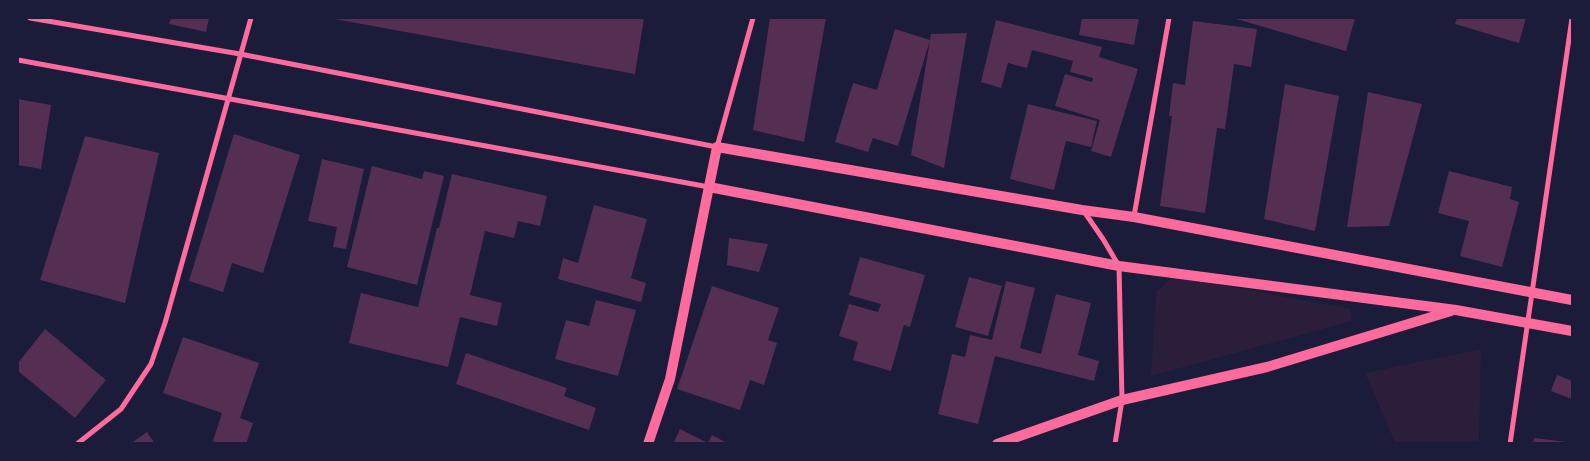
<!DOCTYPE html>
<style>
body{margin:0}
#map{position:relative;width:1590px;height:461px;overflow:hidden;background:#1b1b3a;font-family:Signika,sans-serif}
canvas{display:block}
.frame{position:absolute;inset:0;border:19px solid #1b1b3a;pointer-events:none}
</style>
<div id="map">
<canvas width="1590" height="461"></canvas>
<div class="frame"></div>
</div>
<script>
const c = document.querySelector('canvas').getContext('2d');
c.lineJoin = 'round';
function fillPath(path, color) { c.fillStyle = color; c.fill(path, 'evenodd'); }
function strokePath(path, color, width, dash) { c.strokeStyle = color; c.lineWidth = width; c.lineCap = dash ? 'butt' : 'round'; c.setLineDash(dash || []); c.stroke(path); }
const green = new Path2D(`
 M 1173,276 L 1351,309 L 1352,321 L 1151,376 L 1156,292 Z
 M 1481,349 L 1479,443 L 1395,443 L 1365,373 Z`);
const building = new Path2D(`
 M 171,18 L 209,18 L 206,32 L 169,24 Z
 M 329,18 L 644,18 L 635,74 Z
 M 770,18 L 826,18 L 804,142 L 753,130 Z
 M 1082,18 L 1139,18 L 1134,45 L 1079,35 Z
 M 1233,18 L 1355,18 L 1346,51 Z
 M 1457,18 L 1526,18 L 1519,43 L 1455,24 Z
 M 996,20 L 1102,47 L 1099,57 L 1138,69 L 1111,157 L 1091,151 L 1100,120 L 1055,106 L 1065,74 L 1092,82 L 1093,78 L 1070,72 L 1073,61 L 1032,50 L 1027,68 L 1008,63 L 1001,88 L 981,82 Z
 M 1193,21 L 1257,29 L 1251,67 L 1234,64 L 1225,129 L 1217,128 L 1205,213 L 1160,206 L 1172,116 L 1169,116 L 1173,83 L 1185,85 Z
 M 895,29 L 930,40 L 898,146 L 873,138 L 868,152 L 835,142 L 853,83 L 877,90 Z
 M 967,33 L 944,168 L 911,155 L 931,34 Z
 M 1285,84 L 1339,96 L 1315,231 L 1264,219 Z
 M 1368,92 L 1422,104 L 1389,226 L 1347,227 Z
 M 18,99 L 51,105 L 41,169 L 18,165 Z
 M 1028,104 L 1097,121 L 1091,147 L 1066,141 L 1054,190 L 1010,179 Z
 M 234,134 L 300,155 L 263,273 L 232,263 L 223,292 L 189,281 Z
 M 85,136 L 159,153 L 125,303 L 40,280 Z
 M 322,159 L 364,169 L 346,249 L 333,247 L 337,227 L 308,221 Z
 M 372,166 L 422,179 L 424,171 L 444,176 L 417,285 L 347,267 Z
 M 1449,171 L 1512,187 L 1510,199 L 1519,202 L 1502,267 L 1460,256 L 1469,221 L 1438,213 Z
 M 452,174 L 547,196 L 540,226 L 518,221 L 514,238 L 485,231 L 470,295 L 502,303 L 497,326 L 460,317 L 448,367 L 349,343 L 361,293 L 418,307 L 437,228 L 439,228 Z
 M 594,205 L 647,219 L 631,278 L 646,283 L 641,302 L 558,279 L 563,258 L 578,263 Z
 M 729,238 L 768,244 L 759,272 L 727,265 Z
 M 860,257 L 925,275 L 910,327 L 904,325 L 891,371 L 853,360 L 858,342 L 839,336 L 849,304 L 878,312 L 881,304 L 849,295 Z
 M 969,277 L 1002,286 L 988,336 L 955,327 Z
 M 1006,281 L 1035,288 L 1020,348 L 1041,354 L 1056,294 L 1091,303 L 1078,355 L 1099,361 L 1094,381 L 995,356 L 978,424 L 938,414 L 952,354 L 965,357 L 970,335 L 992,340 Z
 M 712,286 L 779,308 L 768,340 L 777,343 L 764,385 L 750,380 L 740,410 L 677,389 Z
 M 596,300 L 636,310 L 618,376 L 555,359 L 566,320 L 589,326 Z
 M 45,329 L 106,380 L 75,418 L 18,371 L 18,363 Z
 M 183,337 L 259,363 L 240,418 L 253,423 L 246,444 L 219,444 L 213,441 L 222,413 L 163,393 Z
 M 466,353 L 567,388 L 564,396 L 596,408 L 589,430 L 456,384 Z
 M 1557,375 L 1572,381 L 1572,399 L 1551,391 Z
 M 680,429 L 708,443 L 712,435 L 729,444 L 673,444 Z
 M 147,432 L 155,444 L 130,444 Z
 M 1534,438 L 1567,442 L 1566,444 L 1533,444 Z`);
const minor = new Path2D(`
 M 30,18 L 240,54 L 717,147 L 753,18
 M 18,60 L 709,187
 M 1083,210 L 1103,239 L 1119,266 L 1122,400 L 1115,444
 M 1134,216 L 1169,18
 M 77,444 L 121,409 L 151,364 L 165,323 L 251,18
 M 1510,444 L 1572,18`);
const secondary = new Path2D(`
 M 709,187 L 1119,266 L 1456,310 L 1572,331
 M 648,444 L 670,379 L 717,147 L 1082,210 L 1134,217 L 1572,300
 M 997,444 L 1122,400 L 1267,367 L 1451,311`);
fillPath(green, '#2a1e3b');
fillPath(building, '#542f53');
strokePath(minor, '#ff6b9d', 5);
strokePath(secondary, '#ff6b9d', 10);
</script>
